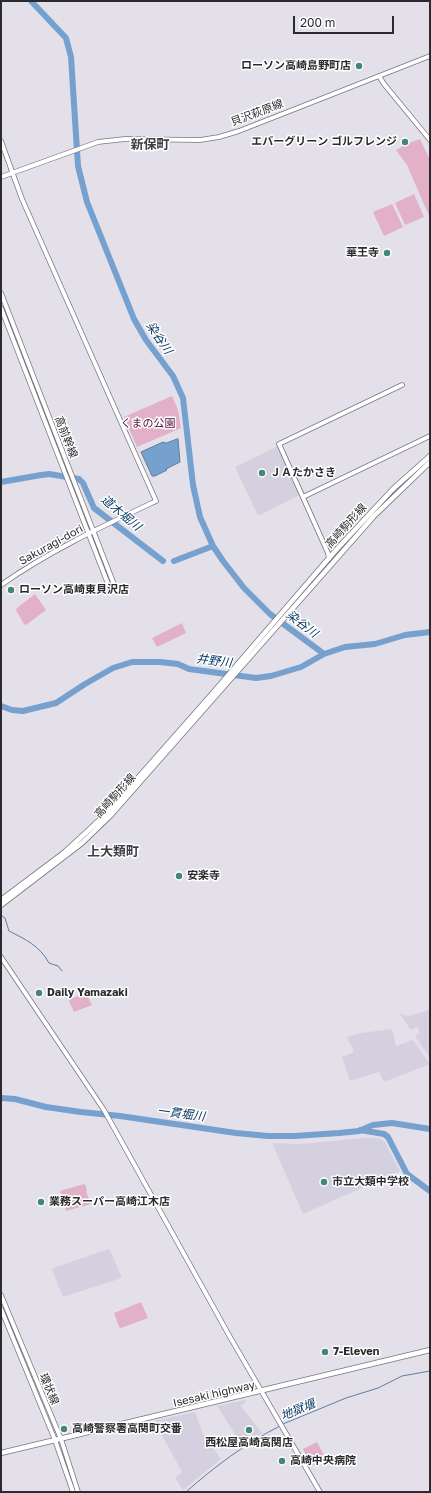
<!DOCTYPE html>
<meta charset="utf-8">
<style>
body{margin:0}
#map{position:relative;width:431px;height:1493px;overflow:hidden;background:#e3e0ea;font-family:"Golos Text",sans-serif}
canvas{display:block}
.frame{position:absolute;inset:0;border:2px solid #2b2a2e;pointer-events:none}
.scale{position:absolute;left:293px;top:16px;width:101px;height:18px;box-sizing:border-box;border:2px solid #2b2a2e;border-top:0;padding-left:5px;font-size:12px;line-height:14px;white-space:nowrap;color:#2b2a2e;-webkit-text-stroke:3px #fff;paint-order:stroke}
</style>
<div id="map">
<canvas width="431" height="1493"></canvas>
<div class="frame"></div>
<div class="scale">200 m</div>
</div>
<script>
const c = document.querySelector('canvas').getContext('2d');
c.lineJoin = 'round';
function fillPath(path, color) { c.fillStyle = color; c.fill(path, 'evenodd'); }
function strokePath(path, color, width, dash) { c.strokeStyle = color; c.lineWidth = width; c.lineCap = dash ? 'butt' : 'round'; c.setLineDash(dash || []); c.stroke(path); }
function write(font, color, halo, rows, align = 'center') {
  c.font = font + ' "Golos Text","Noto Sans JP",sans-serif'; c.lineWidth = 3; c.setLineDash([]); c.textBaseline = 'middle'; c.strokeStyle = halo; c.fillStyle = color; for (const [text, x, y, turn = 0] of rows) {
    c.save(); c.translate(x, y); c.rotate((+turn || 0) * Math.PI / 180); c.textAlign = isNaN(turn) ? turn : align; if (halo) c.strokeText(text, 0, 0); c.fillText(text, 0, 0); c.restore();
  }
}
const built = new Path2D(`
 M 276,447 L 278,447 L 300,495 L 258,516 L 235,467 Z
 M 430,1010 L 430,1058 L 415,1036 L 420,1033 L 417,1027 L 411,1030 L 400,1014 L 408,1016 Z
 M 392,1029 L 396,1046 L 413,1040 L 430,1064 L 384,1082 L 379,1072 L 350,1081 L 342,1057 L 354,1052 L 347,1037 L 360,1033 Z
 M 362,1138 L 374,1138 L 381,1139 L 385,1142 L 400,1171 L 303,1214 L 272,1143 L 302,1144 Z
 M 108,1249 L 110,1250 L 122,1278 L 63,1297 L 52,1270 L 53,1268 Z
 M 245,1400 L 246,1402 L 241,1406 L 262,1433 L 242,1445 L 217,1406 Z
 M 195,1412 L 203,1434 L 221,1459 L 183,1490 L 175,1478 L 182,1472 L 154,1421 Z`);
const green = new Path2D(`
 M 420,139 L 430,160 L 430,218 L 407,165 L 396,150 L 407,144 Z
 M 414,194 L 424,217 L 405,225 L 395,203 Z
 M 392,204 L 403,227 L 384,236 L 373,212 Z
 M 172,396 L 178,410 L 181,428 L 137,447 L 124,417 Z
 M 35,594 L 46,610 L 26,625 L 24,624 L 16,610 L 17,608 Z
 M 182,623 L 186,633 L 157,647 L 152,638 Z
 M 86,993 L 92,1005 L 74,1012 L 69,1001 L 70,999 Z
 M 84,1184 L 86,1186 L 87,1194 L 91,1204 L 66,1211 L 60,1191 Z
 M 141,1302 L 148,1318 L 121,1328 L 119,1327 L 114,1313 Z
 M 317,1442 L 326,1459 L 311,1466 L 303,1449 Z`);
const water = new Path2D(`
 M 178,439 L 180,462 L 166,469 L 167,470 L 155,476 L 152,476 L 141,452 L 163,442 L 166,443 Z`);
const stream = new Path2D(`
 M 1,915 L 5,918 L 9,931 C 25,939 40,946 49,963 L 58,966 L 62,971
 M 283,1424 L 346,1398 L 378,1388 L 402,1376 L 430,1371
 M 186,1492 C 214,1467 246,1443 280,1426`);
const river = new Path2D(`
 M 31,1 L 66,38 L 71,57 L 78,166 L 87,202 L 134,319 L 146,340 L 173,376 L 183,398 L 193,485 L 200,517 L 213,546 L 223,561 L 244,588 L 270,614 L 324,654
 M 1,482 L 41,475 L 49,474 L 79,479 L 83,483 L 94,508 L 163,561
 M 174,561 L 213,546
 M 1,706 L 12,710 L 23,711 L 56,703 L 85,684 L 113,668 L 132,662 L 160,662 L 178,664 L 189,669 L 256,678 L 271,676 L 301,667 L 324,654 L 345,647 L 375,644 L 405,635 L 430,632
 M 1,1098 L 15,1099 L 46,1107 L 81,1112 L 120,1116 L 236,1133 L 268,1136 L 295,1136 L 339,1133 L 359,1131 L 373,1125 L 392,1123 L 430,1129
 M 360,1130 L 384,1134 L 388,1137 L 407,1174 L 430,1191`);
const secondary = new Path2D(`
 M 379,76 L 384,84 L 430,140
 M 1,141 L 22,199 L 156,501 C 103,526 49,551 1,585
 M 1,177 L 98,142 L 125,139 L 200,140 L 219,137 L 239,131 L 430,56
 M 1,293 L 115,587
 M 1,308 L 110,589
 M 303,497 L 430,436
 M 329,558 L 328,553 L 279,444 L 402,385
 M 1,957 L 104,1110 L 230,1337 L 320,1492
 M 1,1295 L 61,1439 L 78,1492
 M 1,1309 L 55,1440 L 73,1492`);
const primary = new Path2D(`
 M 1,900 L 65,852 L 107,813 L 212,694 L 336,550 L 393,489 L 430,456
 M 1,905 L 82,843 L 110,816 L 374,516 L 430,462
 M 1,1453 L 430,1350`);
const markers = [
 [359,66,4,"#448677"],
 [405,142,4,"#448677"],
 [387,253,4,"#448677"],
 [262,473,4,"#448677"],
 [11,590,4,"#448677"],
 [179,876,4,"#448677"],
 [39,993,4,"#448677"],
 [324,1182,4,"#448677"],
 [41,1202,4,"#448677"],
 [325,1352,4,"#448677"],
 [64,1429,4,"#448677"],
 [249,1430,4,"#448677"],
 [282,1461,4,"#448677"]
];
const poiNames = [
 ["ローソン高崎島野町店",351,66,"right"],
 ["エバーグリーン ゴルフレンジ",397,142,"right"],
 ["華王寺",379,253,"right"],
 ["ＪＡたかさき",270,473],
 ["ローソン高崎東貝沢店",19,590],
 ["安楽寺",187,876],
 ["Daily Yamazaki",47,993],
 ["市立大類中学校",332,1182],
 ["業務スーパー高崎江木店",49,1202],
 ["7-Eleven",333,1352],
 ["高崎警察署高関町交番",72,1429],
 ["西松屋高崎高関店",249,1443,"center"],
 ["高崎中央病院",290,1461]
];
const streetNames = [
 ["貝沢萩原線",257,113,-21],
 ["高前幹線",66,437,69],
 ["高崎駒形線",346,526,-48],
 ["Sakuragi-dori",51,545,-29],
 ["高崎駒形線",115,796,-48],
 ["環状線",49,1389,67],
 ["Isesaki highway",214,1394,-13]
];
const parkNames = [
 ["くまの公園",148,424]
];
const waterNames = [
 ["染谷川",159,338,56],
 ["道木堀川",121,513,40],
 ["染谷川",302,624,37],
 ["井野川",214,661,7],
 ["一貫堀川",181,1114,7],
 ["地獄堰",298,1410,-22]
];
const quarterNames = [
 ["新保町",150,145],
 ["上大類町",113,852]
];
fillPath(built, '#d5d0e0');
fillPath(green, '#e2b0c7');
fillPath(water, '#76a0ce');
strokePath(water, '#607d9e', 1);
strokePath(stream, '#607d9e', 1);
strokePath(river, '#76a0ce', 6);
strokePath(secondary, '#78767e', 5.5);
strokePath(primary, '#78767e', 6);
strokePath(secondary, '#fff', 4);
strokePath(primary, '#fff', 4.5);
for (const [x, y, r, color] of markers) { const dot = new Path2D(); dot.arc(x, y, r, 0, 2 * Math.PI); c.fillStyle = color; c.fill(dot); strokePath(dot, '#fff', 1.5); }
write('bold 11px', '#2b2a2e', '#fff', poiNames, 'left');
write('11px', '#2b2a2e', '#fff', streetNames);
write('11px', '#540b37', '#fff', parkNames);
write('italic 12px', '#0b3b66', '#fff', waterNames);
write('bold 13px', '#3f3d44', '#fff', quarterNames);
</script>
